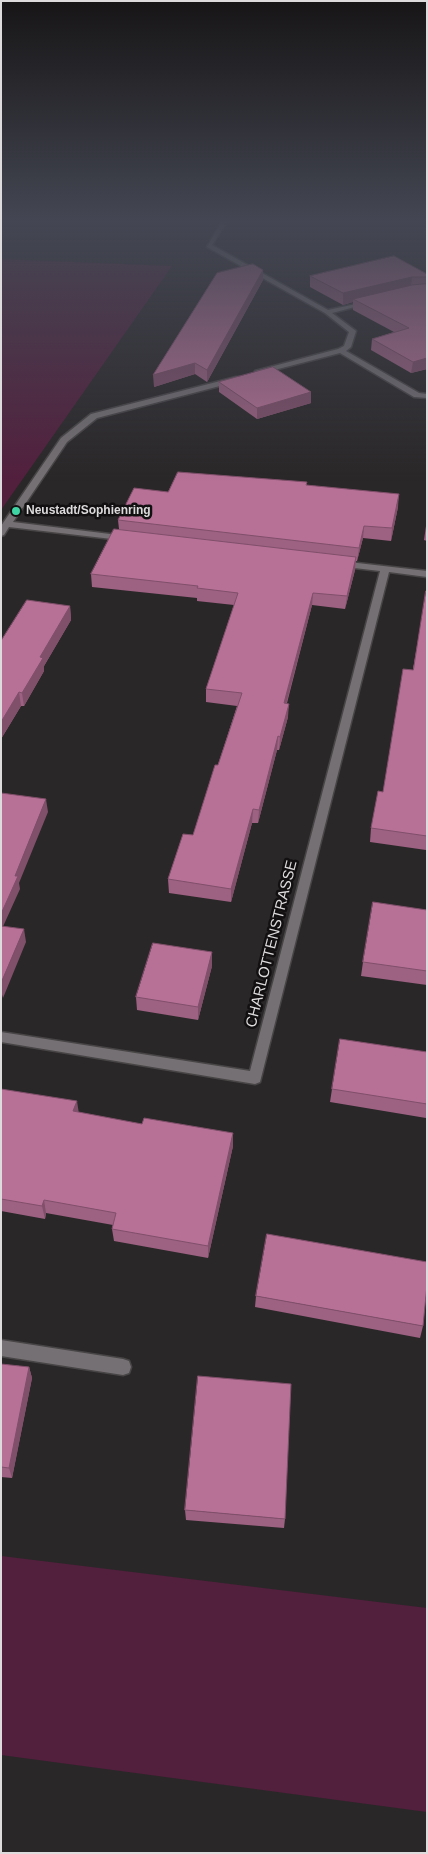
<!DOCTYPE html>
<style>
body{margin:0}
#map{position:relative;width:428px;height:1854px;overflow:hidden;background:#2a2728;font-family:Helvetica,sans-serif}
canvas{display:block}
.frame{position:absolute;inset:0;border:2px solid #dedbdd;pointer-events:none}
</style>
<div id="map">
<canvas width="428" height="1854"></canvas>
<div class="frame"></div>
</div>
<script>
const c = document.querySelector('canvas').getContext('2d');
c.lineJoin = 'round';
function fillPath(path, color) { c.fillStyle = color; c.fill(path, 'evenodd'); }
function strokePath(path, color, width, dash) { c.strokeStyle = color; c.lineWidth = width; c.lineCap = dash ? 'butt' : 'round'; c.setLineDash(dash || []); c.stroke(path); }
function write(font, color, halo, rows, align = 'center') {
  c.font = font + ' Helvetica,sans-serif'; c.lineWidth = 5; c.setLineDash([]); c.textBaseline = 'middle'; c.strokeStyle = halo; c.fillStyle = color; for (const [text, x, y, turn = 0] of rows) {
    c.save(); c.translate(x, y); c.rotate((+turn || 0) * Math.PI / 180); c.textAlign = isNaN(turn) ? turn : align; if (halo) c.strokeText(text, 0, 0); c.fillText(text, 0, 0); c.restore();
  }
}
const green = new Path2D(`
 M 1,259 L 172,266 L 1,510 Z
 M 1,1556 L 427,1608 L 427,1812 L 1,1755 Z`);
const minor = new Path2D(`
 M 221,222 L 227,222 L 212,245 L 328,310 L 370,301 L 370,303 L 332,313 L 356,331 L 351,347 L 346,351 L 419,393 L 427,394 L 427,398 L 414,397 L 340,353 L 255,375 L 255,371 L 338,349 L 344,346 L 349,332 L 325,313 L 207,247 Z
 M 236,377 L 239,377 L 239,381 L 97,418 L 67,442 L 13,522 L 126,536 L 129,537 L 129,541 L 9,527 L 4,535 L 1,536 L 1,526 L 61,438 L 91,414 Z
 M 340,561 L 427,571 L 427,577 L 389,572 L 260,1082 L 255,1084 L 1,1042 L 1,1032 L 250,1071 L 380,571 L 337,566 L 337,562 Z
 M 1,1340 L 123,1359 L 129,1361 L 131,1367 L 129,1373 L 123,1375 L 1,1356 Z`);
const wall = new Path2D(`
 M 263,270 L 263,280 L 207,382 L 195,374 L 154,387 Z
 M 427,274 L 427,369 L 411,373 L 371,350 L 372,339 L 394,332 L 353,310 L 353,302 L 343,305 L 310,287 L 310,276 Z
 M 219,382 L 311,403 L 257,419 L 219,392 Z
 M 307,482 L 307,485 L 398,507 L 391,541 L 363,538 L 357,561 L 356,561 L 355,570 L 345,609 L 312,605 L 287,703 L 288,717 L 279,750 L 277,750 L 258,823 L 252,823 L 231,902 L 169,893 L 168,879 L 193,835 L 218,765 L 237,706 L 206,702 L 206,689 L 234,605 L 197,601 L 197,598 L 92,587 L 91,574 L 119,529 L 118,520 L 168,492 Z
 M 427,519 L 427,541 L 424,540 Z
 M 427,591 L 427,846 L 426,850 L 370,842 L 371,828 L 383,792 L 413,670 Z
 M 70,606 L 71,620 L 44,666 L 44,671 L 24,706 L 21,706 L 1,739 L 1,641 Z
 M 427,910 L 427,985 L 361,976 L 363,962 Z
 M 212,966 L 198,1020 L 137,1010 L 136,997 Z
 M 427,1052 L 427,1113 L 426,1118 L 330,1102 L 332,1089 Z
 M 1,1089 L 78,1112 L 233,1146 L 208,1258 L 114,1241 L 112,1229 L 113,1225 L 46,1213 L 45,1219 L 1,1211 Z
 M 256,1296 L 423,1326 L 420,1338 L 255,1307 Z
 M 1,1364 L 29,1367 L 32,1378 L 12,1478 L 1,1477 Z
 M 185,1510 L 285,1519 L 284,1528 L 186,1520 Z`);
const shadedWall = new Path2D(`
 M 263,270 L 263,280 L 207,382 L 207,370 Z
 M 412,277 L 411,288 L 353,299 L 353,302 L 343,305 L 343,293 Z
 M 427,358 L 427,369 L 411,373 L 413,362 Z
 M 195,363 L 195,374 L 154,387 L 153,375 Z
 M 311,392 L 311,403 L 257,419 L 257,408 Z
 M 399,494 L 398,507 L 391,541 L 392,528 Z
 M 364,526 L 363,538 L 357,561 L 359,548 Z
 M 356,557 L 355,570 L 345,609 L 347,596 Z
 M 313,593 L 312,605 L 283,716 L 284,703 Z
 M 70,606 L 71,620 L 44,666 L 44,671 L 24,706 L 22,693 L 40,657 Z
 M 19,692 L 21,706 L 1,739 L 1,722 Z
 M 289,704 L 288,717 L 279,750 L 280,737 Z
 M 278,736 L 277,750 L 258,823 L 259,810 Z
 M 46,799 L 48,812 L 19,883 L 20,889 L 1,931 L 1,914 L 15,876 Z
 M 253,809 L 252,823 L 231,902 L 231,889 Z
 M 24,929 L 26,942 L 3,998 L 1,991 L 1,983 Z
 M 212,952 L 212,966 L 198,1020 L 198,1007 Z
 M 77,1101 L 79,1114 L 73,1111 Z
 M 233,1133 L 233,1146 L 208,1258 L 208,1246 Z
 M 44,1200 L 46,1213 L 45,1219 L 42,1206 Z
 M 29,1367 L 32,1378 L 12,1478 L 9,1468 Z`);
const building = new Path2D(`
 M 394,256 L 427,274 L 427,277 L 412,277 L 343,293 L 310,276 Z
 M 253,264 L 263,270 L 207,370 L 195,363 L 153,375 L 217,273 Z
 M 427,284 L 427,358 L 413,362 L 372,339 L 409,328 L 353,299 L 412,285 Z
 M 273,367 L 311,392 L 257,408 L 219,382 Z
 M 178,472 L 307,482 L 306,485 L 399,494 L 392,528 L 364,526 L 359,548 L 118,520 L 134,488 L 168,492 Z
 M 114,529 L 356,557 L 347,596 L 313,593 L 284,703 L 289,704 L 280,737 L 278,736 L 259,810 L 253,809 L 231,889 L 168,879 L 183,834 L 193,835 L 215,765 L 218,765 L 242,693 L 206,689 L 238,593 L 197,588 L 198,586 L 91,574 Z
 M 426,591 L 427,591 L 427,836 L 371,828 L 378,791 L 383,792 L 403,669 L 413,670 Z
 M 27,600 L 70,606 L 40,657 L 43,658 L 22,693 L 19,692 L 1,722 L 1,641 Z
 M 1,793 L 46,799 L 15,876 L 18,876 L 1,914 Z
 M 373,902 L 427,910 L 427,971 L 363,962 Z
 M 1,926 L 24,929 L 1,983 Z
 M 153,943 L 212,952 L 198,1007 L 136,997 Z
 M 340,1039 L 427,1052 L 427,1104 L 332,1089 Z
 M 1,1089 L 77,1101 L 73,1111 L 142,1124 L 144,1118 L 233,1133 L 208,1246 L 112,1229 L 116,1213 L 44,1200 L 42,1206 L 1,1199 Z
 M 267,1234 L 427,1262 L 427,1285 L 423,1326 L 256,1296 Z
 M 1,1364 L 29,1367 L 9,1468 L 1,1467 Z
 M 198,1376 L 291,1384 L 285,1519 L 185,1510 Z`);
const markers = [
 [16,511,5,"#3ed4a3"]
];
const farPoinames = [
 ["Neustadt/Sophienring",26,511]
];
const streetNames = [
 ["CHARLOTTENSTRASSE",272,944,-76]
];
fillPath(green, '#521f3d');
strokePath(minor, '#484546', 3);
fillPath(minor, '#757073');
fillPath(wall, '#9d6182');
fillPath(shadedWall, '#804f6a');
fillPath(building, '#b77197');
strokePath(building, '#804f6a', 1);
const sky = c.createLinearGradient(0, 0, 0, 482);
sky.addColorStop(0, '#171516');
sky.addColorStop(0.46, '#444753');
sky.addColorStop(1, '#44475300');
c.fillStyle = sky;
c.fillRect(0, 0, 428, 482);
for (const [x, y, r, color] of markers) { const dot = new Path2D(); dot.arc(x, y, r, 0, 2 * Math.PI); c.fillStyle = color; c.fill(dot); strokePath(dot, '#121011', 2); }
write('bold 12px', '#dedbdd', '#121011', farPoinames, 'left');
write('15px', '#dedbdd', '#121011', streetNames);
</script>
